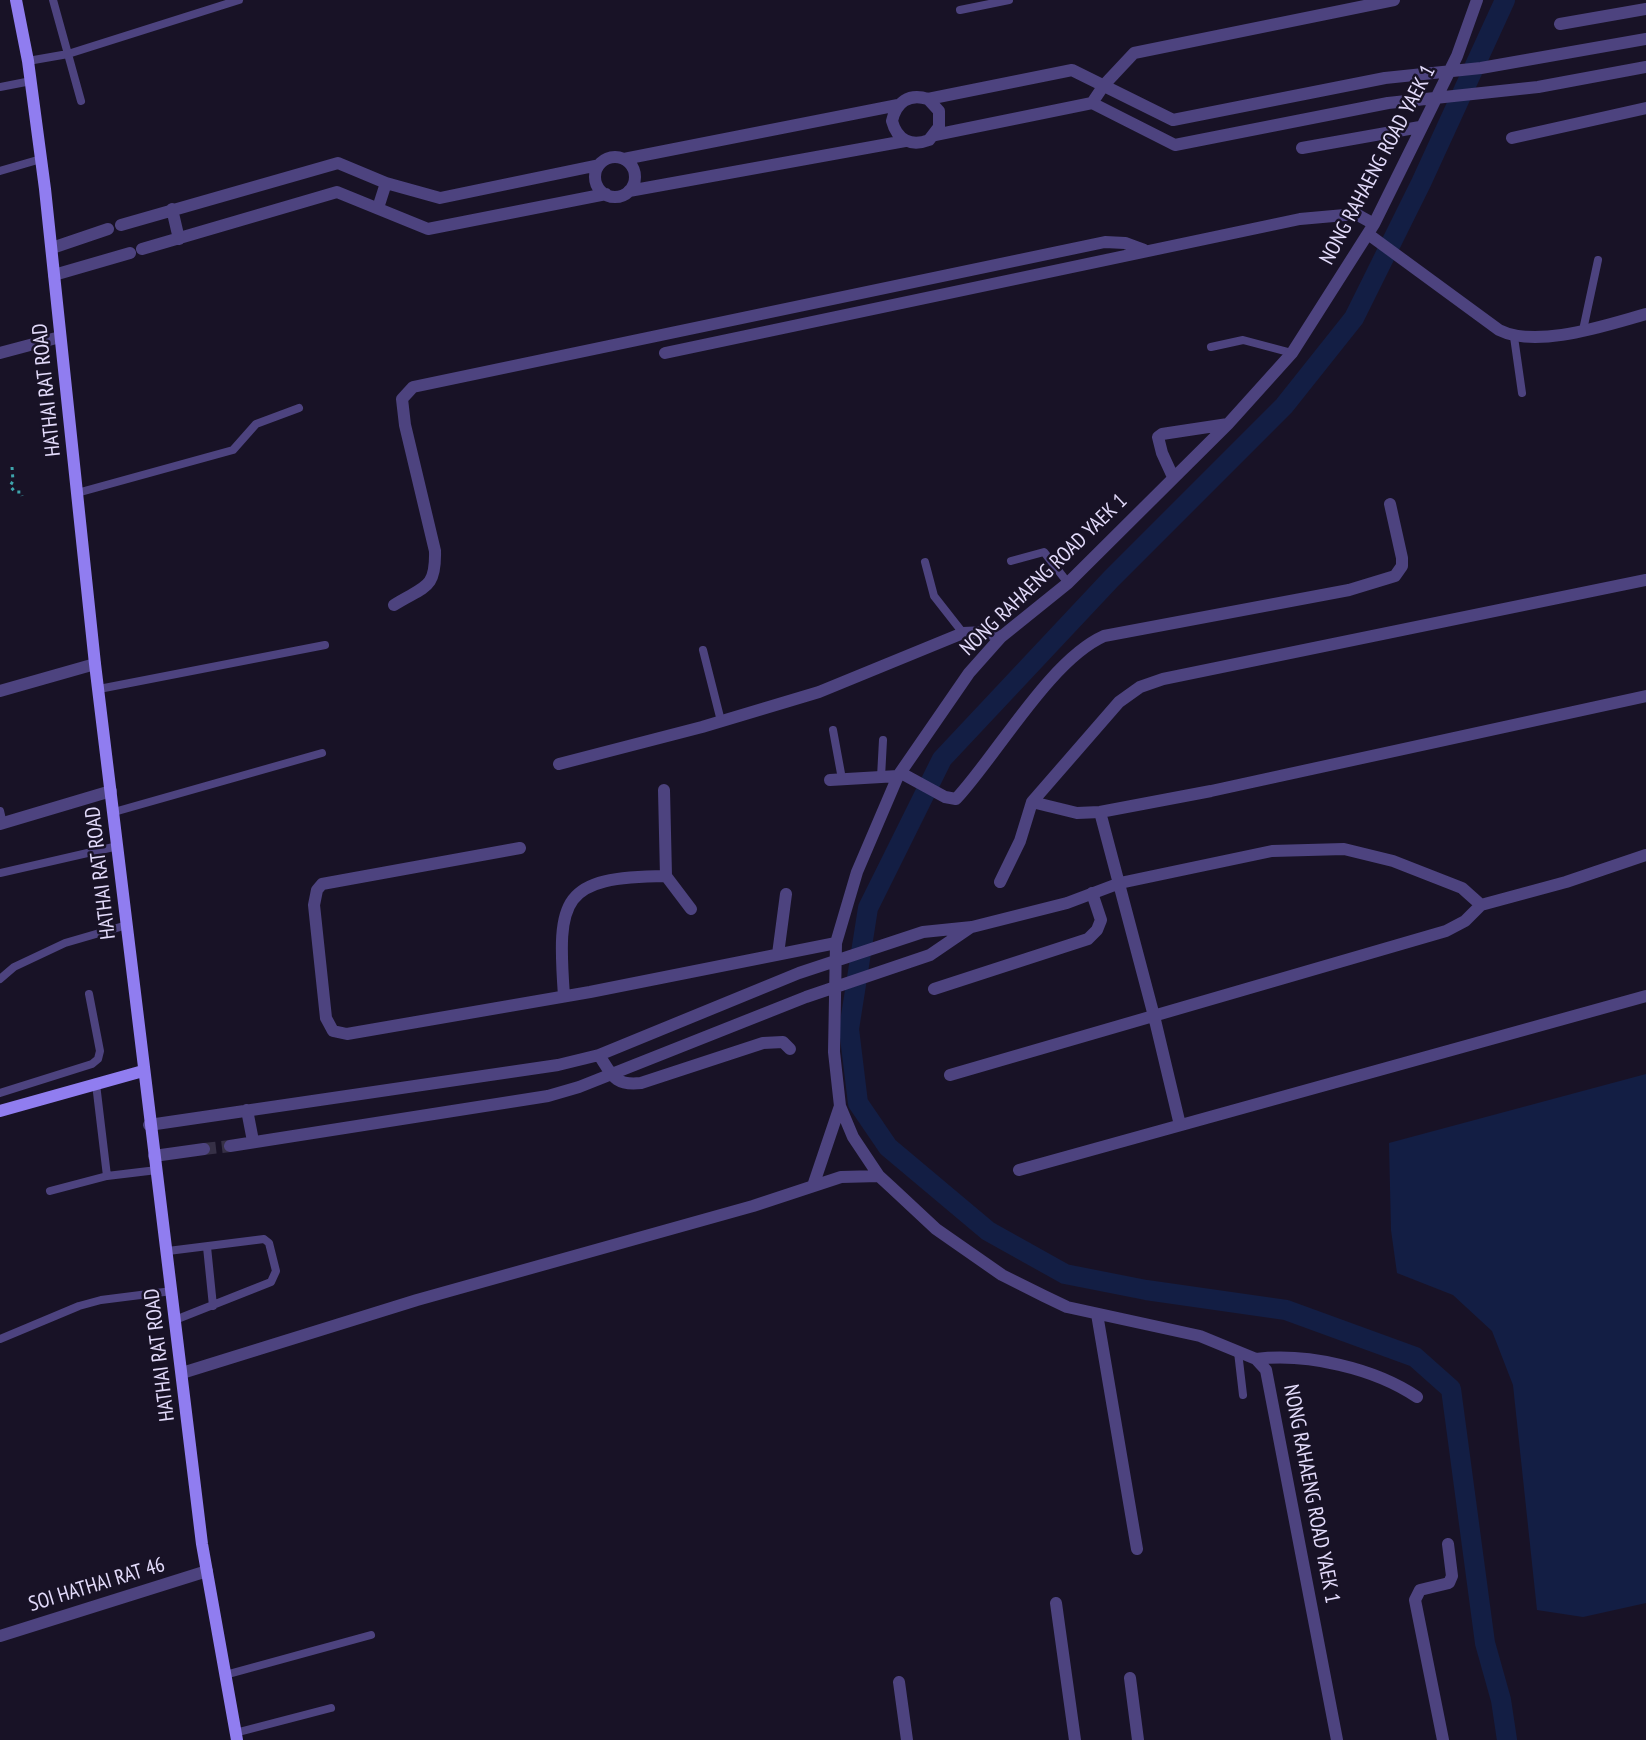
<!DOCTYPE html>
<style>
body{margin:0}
canvas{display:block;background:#181226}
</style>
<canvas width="1646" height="1740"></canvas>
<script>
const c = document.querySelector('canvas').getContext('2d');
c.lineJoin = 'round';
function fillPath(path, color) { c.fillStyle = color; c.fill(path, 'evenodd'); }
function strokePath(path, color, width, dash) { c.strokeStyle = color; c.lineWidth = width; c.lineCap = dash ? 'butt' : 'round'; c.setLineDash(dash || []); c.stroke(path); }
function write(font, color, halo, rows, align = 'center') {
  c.font = font + ' "PT Sans Narrow",sans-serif'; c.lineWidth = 5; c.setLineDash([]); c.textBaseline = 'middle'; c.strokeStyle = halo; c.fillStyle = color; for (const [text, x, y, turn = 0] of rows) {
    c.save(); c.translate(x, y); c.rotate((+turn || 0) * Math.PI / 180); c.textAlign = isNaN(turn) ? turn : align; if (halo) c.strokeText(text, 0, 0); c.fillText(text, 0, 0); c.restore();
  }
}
const water = new Path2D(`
 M 1646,1074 L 1646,1603 L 1583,1617 L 1537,1610 L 1513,1385 L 1492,1331 L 1453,1295 L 1397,1273 L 1391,1230 L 1389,1143 Z`);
const canal = new Path2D(`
 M 1505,0 L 1421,183 L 1354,318 L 1284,406 L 1111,579 L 942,759 L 868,908 L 849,1029 L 858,1103 L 888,1147 L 988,1231 L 1065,1274 L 1146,1290 L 1286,1310 L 1415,1357 L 1451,1389 L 1485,1643 L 1501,1700 L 1507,1740`);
const streetTunnel = new Path2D(`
 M 204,1149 L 230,1146`);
const path = new Path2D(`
 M 12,467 L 13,481 L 10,486 L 15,492 L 21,492 L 22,496`);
const lane = new Path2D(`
 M 53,0 L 81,101
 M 960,10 L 1009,0
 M 28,61 L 68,54 L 239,0
 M 0,87 L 31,81
 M 0,171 L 41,159
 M 1583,330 L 1598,260
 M 1514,337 L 1522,393
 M 1211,347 L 1243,340 L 1292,353
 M 77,493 L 233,450 L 256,424 L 299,408
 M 1011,561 L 1044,552 L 1068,583
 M 925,562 L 934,596 L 963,633
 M 703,650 L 721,721
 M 99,689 L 325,645
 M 833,730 L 842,779
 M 881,777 L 883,740
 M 0,811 L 3,824
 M 114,812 L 322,753
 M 0,873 L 118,846
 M 0,979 L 14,967 L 65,943 L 127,925
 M 96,1084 L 107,1176
 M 0,1093 L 92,1064 L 98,1059 L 100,1051 L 89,994
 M 50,1191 L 107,1176 L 157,1170
 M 207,1247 L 213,1306
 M 168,1251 L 264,1239 L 269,1243 L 276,1271 L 271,1282 L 175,1320
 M 0,1339 L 79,1306 L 101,1300 L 172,1291
 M 1238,1352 L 1243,1395
 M 225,1675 L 371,1635
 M 235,1733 L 331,1708`);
const street = new Path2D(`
 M 1560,24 L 1646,9
 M 928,99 L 939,111 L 939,127 L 929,140 C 911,147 897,140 892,121 C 896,102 909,93 928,99 L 1072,70 L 1173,120 L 1385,78 L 1481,68 L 1646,39
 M 1092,103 L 1104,85 L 1134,53 L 1394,0
 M 935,135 L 1092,103 L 1175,145 L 1388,103 L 1538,87 L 1646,67
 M 1512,138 L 1646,108
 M 1302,148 L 1420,127
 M595 177a20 20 0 1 1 40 0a20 20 0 1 1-40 0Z
 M 624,159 L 898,105
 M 629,191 L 905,141
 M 378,208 L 386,183
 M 172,209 L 179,239
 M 121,225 L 338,163 L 386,183 L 440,198 L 599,165
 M 1368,234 L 1499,330 C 1537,349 1606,325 1646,314
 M 52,248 L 108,229
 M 142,249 L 337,192 L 428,229 L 606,194
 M 54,275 L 130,253
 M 0,353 L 60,337
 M 665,353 L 1300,219 L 1356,214 L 1374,224
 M 1173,477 L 1162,453 L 1158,437 L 1162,434 L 1228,424
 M 1646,580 L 1163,679 L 1140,687 L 1119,702 L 1032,802 L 1077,813 L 1100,812 L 1211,791 L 1646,696
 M 394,605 C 424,586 436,590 435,551 L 405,425 L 402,399 L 413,387 L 1105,242 L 1125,243 L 1144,250
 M 0,691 L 95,664
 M 559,764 L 702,727 L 819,692 L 963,633 L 986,632 L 1001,637
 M 901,773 L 945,797 L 956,799 C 997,755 1050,660 1104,636 L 1349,590 L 1395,576 L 1402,566 L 1402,558 L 1390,504
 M 830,780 L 898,776
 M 1100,812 L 1154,1016 L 1180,1125
 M 0,824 L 111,791
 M 520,848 L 322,884 L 317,890 L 314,905 L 326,1018 L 333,1031 L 347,1034 L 590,992 L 836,943
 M 666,876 L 691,909
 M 1000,882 L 1020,841 L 1032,802
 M 778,954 L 786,894
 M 934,989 L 1088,939 L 1097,930 L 1101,920 L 1092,893
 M 564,996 C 557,898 561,877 666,876 L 664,790
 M 599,1055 C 612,1075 614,1086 641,1083 L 763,1043 L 783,1042 L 790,1049
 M 950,1075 L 1446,931 L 1465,921 L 1481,905
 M 247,1110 L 253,1141
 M 149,1125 L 558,1065 L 599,1055 L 799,973 L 923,932 L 972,927 L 1067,903 L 1120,883 L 1272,851 L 1344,849 L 1393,861 L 1462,888 L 1481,905 L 1566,882 L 1646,855
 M 230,1146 L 548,1096 L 579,1087 L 806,997 L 930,955 L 971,927
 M 154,1156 L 204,1149
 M 1019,1170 L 1646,996
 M 813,1186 L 840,1106
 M 1097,1314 L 1137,1549
 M 1256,1359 C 1307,1353 1374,1368 1417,1397
 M 182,1373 L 417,1300 L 753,1206 L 841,1177 L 879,1176
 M 1056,1603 L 1075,1740
 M 0,1636 L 207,1571
 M 1130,1678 L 1138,1740
 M 899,1682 L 907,1740
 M 1337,1740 L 1266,1370 L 1256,1359 L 1200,1336 L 1067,1307 L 1044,1296 L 1002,1275 L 936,1229 L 891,1187 L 879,1176 L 853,1137 L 840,1106 L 834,1052 L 836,943 L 857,872 L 898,776 L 969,673 L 1001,637 L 1068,583 L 1228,424 L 1292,353 L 1374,224 L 1457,56 L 1477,0
 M 1443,1740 L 1415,1600 L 1420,1590 L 1449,1583 L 1452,1576 L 1448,1544`);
const secondary = new Path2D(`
 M 16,0 L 28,61 L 45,189 L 95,664 L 202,1544 L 237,1740
 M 0,1111 L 143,1071`);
const streetNames = [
 ["NONG RAHAENG ROAD YAEK 1",1378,165,-62],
 ["HATHAI RAT ROAD",47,390,-96],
 ["NONG RAHAENG ROAD YAEK 1",1044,575,-44],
 ["HATHAI RAT ROAD",101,873,-97],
 ["HATHAI RAT ROAD",160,1355,-97],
 ["NONG RAHAENG ROAD YAEK 1",1311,1494,79],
 ["SOI HATHAI RAT 46",97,1585,-17]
];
fillPath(water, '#131e44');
strokePath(canal, '#131e44', 20);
strokePath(streetTunnel, '#363046', 12, [12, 6]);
strokePath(path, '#3ea4ac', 3, [3, 4.5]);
strokePath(lane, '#4d437f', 8);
strokePath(street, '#4d437f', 12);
strokePath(secondary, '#907df0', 12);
write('21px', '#e3dbfb', '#181226', streetNames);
</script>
